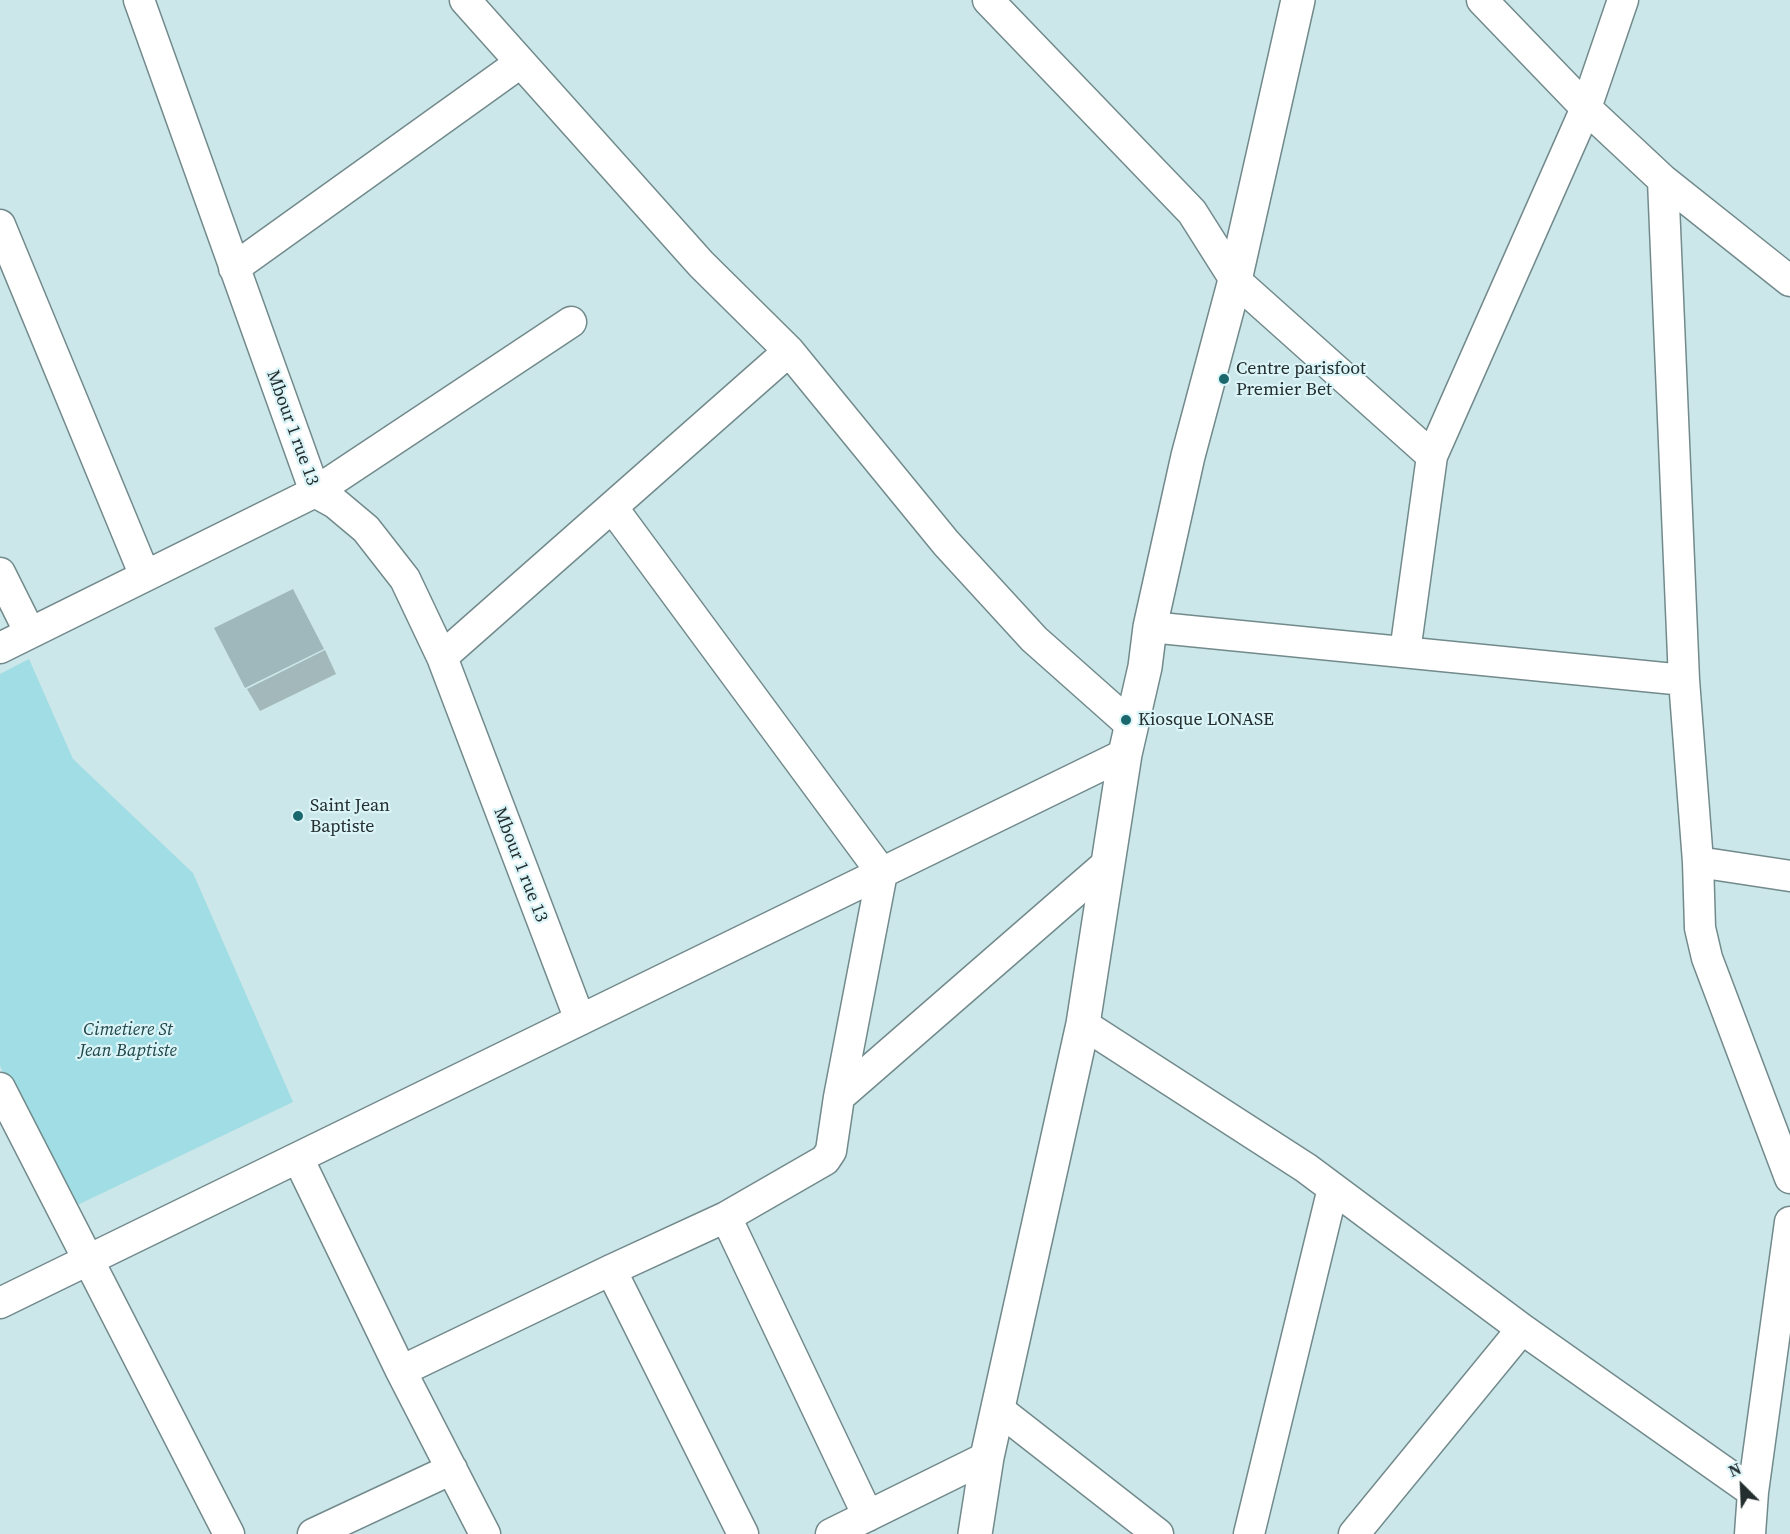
<!DOCTYPE html>
<style>
body{margin:0}
#map{position:relative;width:1790px;height:1534px;overflow:hidden;background:#cce7e9;font-family:"Source Serif 4",serif}
canvas{display:block}
.north{position:absolute;left:1712px;top:1456px;width:60px;height:60px;-webkit-text-stroke:4px #daf4f7;paint-order:stroke;rotate:336deg;font-size:16px;font-weight:700;line-height:24px;text-align:center;color:#242e2f}
.north::after{content:'';display:block;margin:auto;width:21px;height:27px;background:#242e2f;clip-path:polygon(50% 0,100% 100%,50% 72%,0 100%)}
</style>
<div id="map">
<canvas width="1790" height="1534"></canvas>
<div class="north">N</div>
</div>
<script>
const c = document.querySelector('canvas').getContext('2d');
c.lineJoin = 'round';
function fillPath(path, color) { c.fillStyle = color; c.fill(path, 'evenodd'); }
function strokePath(path, color, width, dash) { c.strokeStyle = color; c.lineWidth = width; c.lineCap = dash ? 'butt' : 'round'; c.setLineDash(dash || []); c.stroke(path); }
function write(font, color, halo, rows, align = 'center') {
  c.font = font + ' "Source Serif 4",serif'; c.lineWidth = 4.5; c.setLineDash([]); c.textBaseline = 'middle'; c.strokeStyle = halo; c.fillStyle = color; for (const [text, x, y, turn = 0] of rows) {
    c.save(); c.translate(x, y); c.rotate((+turn || 0) * Math.PI / 180); c.textAlign = isNaN(turn) ? turn : align; if (halo) c.strokeText(text, 0, 0); c.fillText(text, 0, 0); c.restore();
  }
}
const green = new Path2D(`
 M 29,659 L 73,759 L 193,873 L 293,1102 L 69,1209 L 0,1066 L 0,674 Z`);
const shadow = new Path2D(`
 M 325,650 L 336,674 L 260,711 L 247,689 Z`);
const building = new Path2D(`
 M 293,589 L 324,649 L 245,688 L 214,628 Z`);
const minor = new Path2D(`
 M 139,0 L 315,492 L 335,503 L 366,529 L 405,579 L 442,657 L 580,1020
 M 465,0 L 701,264 L 789,351 L 946,543 L 1034,639 L 1132,726
 M 988,0 L 1192,212 L 1235,280 L 1432,456
 M 1482,0 L 1586,108 L 1663,180 L 1684,680
 M 1663,180 L 1790,281
 M 0,225 L 145,576
 M 234,268 L 520,63
 M 0,573 L 30,633
 M 1150,627 L 1684,680 L 1698,862 L 1790,876
 M 0,648 L 315,492 L 571,322
 M 1405,652 L 1432,456 L 1586,108 L 1623,0
 M 442,657 L 789,351
 M 1698,862 L 1700,928 L 1707,958 L 1790,1178
 M 1083,1024 L 1306,1168 L 1522,1329
 M 0,1088 L 229,1534
 M 839,1097 L 1108,863
 M 298,1158 L 401,1371 L 485,1534
 M 726,1217 L 868,1516
 M 611,1270 L 743,1534
 M 0,1303 L 1125,754
 M 401,1371 L 611,1270 L 726,1217 L 825,1160 L 831,1151 L 839,1097 L 882,873 L 612,507
 M 998,1409 L 1158,1534
 M 313,1534 L 452,1469
 M 831,1534 L 987,1457
 M 1249,1534 L 1333,1188
 M 1354,1534 L 1522,1329 L 1753,1492
 M 1750,1534 L 1753,1492 L 1790,1222`);
const tertiary = new Path2D(`
 M 975,1534 L 987,1457 L 1083,1024 L 1125,754 L 1145,667 L 1150,627 L 1188,456 L 1235,280 L 1298,0`);
const markers = [
 [1224,379,6,"#1a676e"],
 [1126,720,6,"#1a676e"],
 [298,816,6,"#1a676e"]
];
const poiNames = [
 ["Centre parisfoot",1236,369],
 ["Premier Bet",1236,390],
 ["Kiosque LONASE",1138,720],
 ["Saint Jean",310,806],
 ["Baptiste",310,827]
];
const streetNames = [
 ["Mbour 1 rue 13",292,428,70],
 ["Mbour 1 rue 13",520,865,69]
];
const parkNames = [
 ["Cimetiere St",128,1030],
 ["Jean Baptiste",128,1051]
];
fillPath(green, '#a0dde4');
fillPath(shadow, '#0003');
fillPath(building, '#9fb8bb');
strokePath(minor, '#728a8c', 33);
strokePath(tertiary, '#728a8c', 36);
strokePath(minor, '#fff', 30);
strokePath(tertiary, '#fff', 33);
for (const [x, y, r, color] of markers) { const dot = new Path2D(); dot.arc(x, y, r, 0, 2 * Math.PI); c.fillStyle = color; c.fill(dot); strokePath(dot, '#daf4f7', 2); }
write('18px', '#242e2f', '#daf4f7', poiNames, 'left');
write('18px', '#242e2f', '#daf4f7', streetNames);
write('italic 18px', '#20474b', '#daf4f7', parkNames);
</script>
